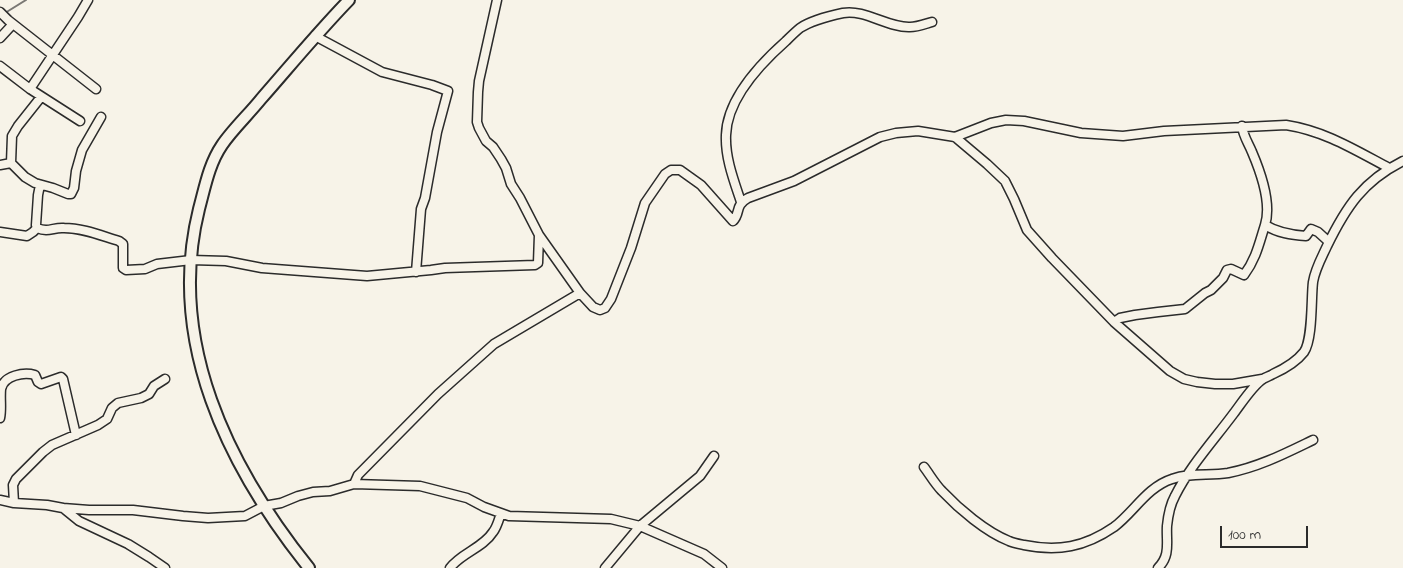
<!DOCTYPE html>
<style>
body{margin:0}
#map{position:relative;width:1403px;height:568px;overflow:hidden;background:#f7f3e8;font-family:"Indie Flower",sans-serif}
canvas{display:block}
.scale{position:absolute;left:1220px;top:526px;width:88px;height:22px;box-sizing:border-box;border:2px solid #2b2b2b;border-top:0;padding-left:6px;font-size:15px;line-height:18px;white-space:nowrap;color:#2b2b2b;-webkit-text-stroke:4px #f7f3e8;paint-order:stroke}
</style>
<div id="map">
<canvas width="1403" height="568"></canvas>
<div class="scale">100 m</div>
</div>
<script>
const c = document.querySelector('canvas').getContext('2d');
c.lineJoin = 'round';
function strokePath(path, color, width, dash) { c.strokeStyle = color; c.lineWidth = width; c.lineCap = dash ? 'butt' : 'round'; c.setLineDash(dash || []); c.stroke(path); }
const stream = new Path2D(`
 M 5,13 L 26,0`);
const minor = new Path2D(`
 M 0,12 L 8,20 L 96,89
 M 315,36 L 382,72 L 432,85 L 448,91 L 437,132 L 425,198 L 421,209 L 416,272
 M 0,38 L 13,24
 M 0,66 L 30,89
 M 41,97 L 18,126 L 12,136 L 11,163 L 25,177 L 35,183 L 53,188 L 68,194 L 71,194 L 74,188 L 76,171 L 82,150 L 101,117
 M 80,121 L 30,89 L 78,17 L 88,0
 M 1242,126 C 1243,136 1249,144 1252,152 C 1261,173 1272,203 1265,225
 M 955,137 L 991,123 L 1006,120 L 1024,121 L 1081,133 L 1123,136 L 1164,131 L 1286,125 C 1325,131 1355,150 1389,168
 M 0,165 L 11,163
 M 40,185 L 38,195 L 36,225 L 37,228 C 49,233 53,227 64,228 C 83,228 102,236 119,241 L 123,244 L 123,268 L 126,270 L 145,269 L 157,264 L 191,260 L 226,261 L 262,268 L 367,276 L 431,270 L 445,268 L 535,265 L 538,263 L 539,235 L 520,198 L 511,184 L 506,168 L 501,159 L 493,147 L 486,141 L 479,128 L 477,122 L 478,92 L 479,81 L 497,0
 M 741,202 C 734,181 725,158 726,135 C 727,99 760,64 786,41 C 790,37 795,32 800,28 C 812,20 829,16 843,13 C 865,9 888,28 910,27 C 917,27 925,24 932,22
 M 0,232 L 27,236 L 33,232 L 37,228
 M 539,235 L 580,293
 M 1114,322 L 1120,318 L 1135,315 L 1158,312 L 1185,309 L 1205,293 L 1211,290 L 1223,278 L 1227,270 L 1231,269 L 1244,275 C 1256,259 1259,244 1265,225 C 1278,233 1291,235 1306,236 L 1311,229 L 1318,232 L 1329,242
 M 0,418 C 2,409 0,399 1,389 C 4,375 24,372 35,375 L 38,382 L 41,384 L 61,377 L 63,379 L 76,435
 M 924,467 C 930,475 935,484 942,491 C 959,509 986,532 1009,541 C 1013,543 1019,544 1024,545 C 1058,552 1085,547 1114,527 C 1134,512 1147,487 1172,479 C 1190,472 1209,476 1228,473 C 1259,467 1286,453 1313,440
 M 354,484 L 358,475 L 438,394 L 494,344 L 580,293 L 593,307 L 600,310 L 605,308 L 611,299 L 631,248 L 645,203 L 665,174 L 671,170 L 680,170 L 701,185 L 733,221 C 741,213 734,206 748,198 L 794,181 L 880,137 L 896,133 L 918,131 L 955,137 L 987,164 L 1005,181 L 1014,199 L 1027,230 L 1052,258 L 1114,322 L 1170,371 L 1184,379 L 1197,382 L 1215,384 L 1233,384 L 1262,379
 M 0,500 L 14,503 L 47,505 L 63,508 L 79,521 L 128,544 L 149,557 L 165,568
 M 14,503 L 13,485 L 16,479 L 43,452 L 52,445 L 98,425 L 107,419 L 112,408 L 118,403 L 141,398 L 149,394 L 154,386 L 165,379
 M 63,508 L 89,510 L 133,510 L 183,516 L 208,518 L 245,516 L 264,506 L 281,503 L 298,496 L 313,492 L 330,491 L 354,484 L 420,486 L 467,498 L 484,507 L 509,516 L 611,519 L 640,526 L 704,554 L 722,568
 M 450,568 C 461,553 483,548 493,532 C 497,527 499,519 501,513
 M 605,568 L 640,526 L 700,476 L 714,456
 M 1158,568 C 1171,555 1166,542 1167,526 C 1168,516 1170,505 1175,496 C 1190,466 1214,440 1234,413 C 1241,404 1253,385 1263,379 C 1266,377 1270,376 1273,374 C 1284,369 1297,361 1304,352 C 1313,339 1311,298 1313,282 C 1315,269 1322,257 1327,246 C 1346,207 1363,181 1403,161`);
const major = new Path2D(`
 M 309,568 C 228,467 166,341 199,209 C 205,187 209,164 222,145 C 232,130 249,114 261,99 C 290,66 318,32 349,0`);
strokePath(stream, '#7a7874', 2);
strokePath(minor, '#2b2b2b', 11);
strokePath(major, '#2b2b2b', 14);
strokePath(minor, '#f7f3e8', 8);
strokePath(major, '#f7f3e8', 10);
</script>
